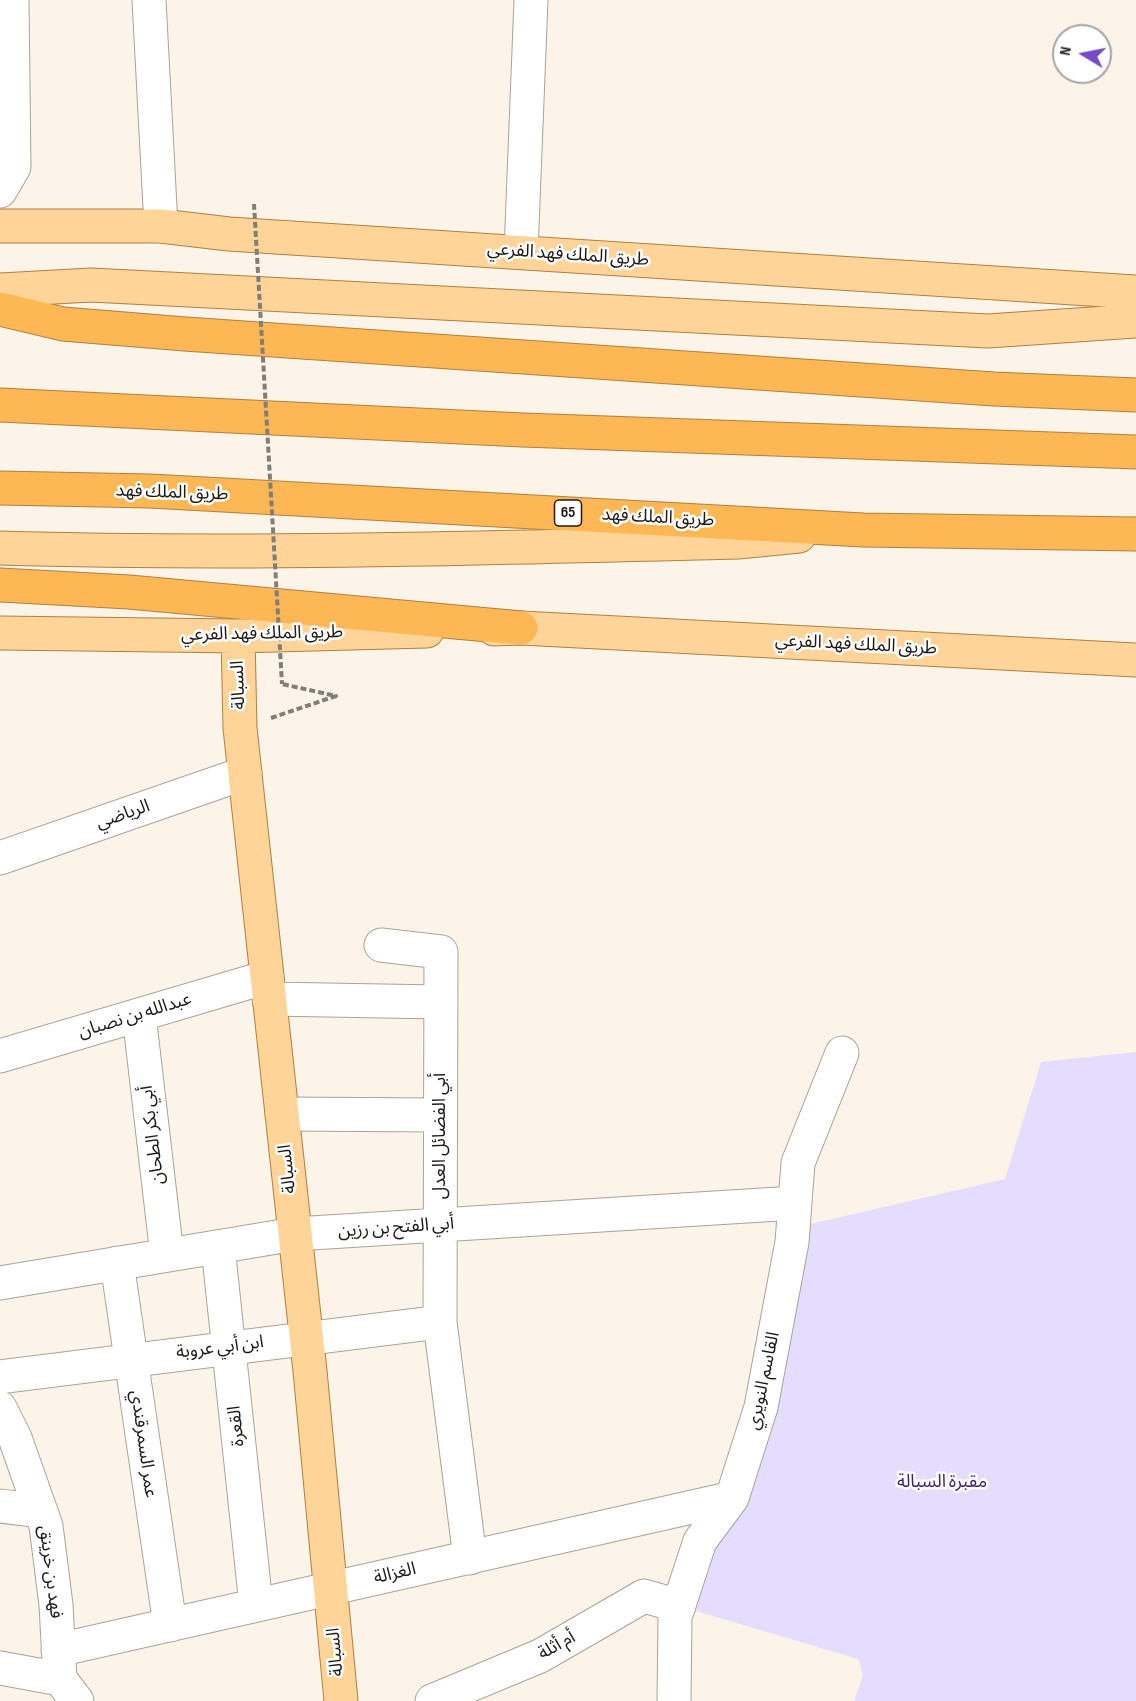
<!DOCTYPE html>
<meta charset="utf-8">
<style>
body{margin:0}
#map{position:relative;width:1136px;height:1701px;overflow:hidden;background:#fdf4e9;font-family:"Sofia Sans Condensed",sans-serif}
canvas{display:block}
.north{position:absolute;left:1052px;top:24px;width:60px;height:60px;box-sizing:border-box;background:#fff;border:2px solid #a5a4a2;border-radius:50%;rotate:280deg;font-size:16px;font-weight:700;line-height:24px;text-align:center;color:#1e1b17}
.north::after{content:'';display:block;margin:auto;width:21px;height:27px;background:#764bc3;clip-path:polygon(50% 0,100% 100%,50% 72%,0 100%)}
</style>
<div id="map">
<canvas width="1136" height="1701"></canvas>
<div class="north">N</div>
</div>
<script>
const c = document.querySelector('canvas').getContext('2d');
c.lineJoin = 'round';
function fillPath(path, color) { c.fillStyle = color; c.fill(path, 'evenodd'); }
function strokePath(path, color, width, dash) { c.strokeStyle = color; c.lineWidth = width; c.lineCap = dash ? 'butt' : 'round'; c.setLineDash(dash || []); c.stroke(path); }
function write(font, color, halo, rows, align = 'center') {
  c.font = font + ' "Sofia Sans Condensed","Noto Sans Arabic",sans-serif'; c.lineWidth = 5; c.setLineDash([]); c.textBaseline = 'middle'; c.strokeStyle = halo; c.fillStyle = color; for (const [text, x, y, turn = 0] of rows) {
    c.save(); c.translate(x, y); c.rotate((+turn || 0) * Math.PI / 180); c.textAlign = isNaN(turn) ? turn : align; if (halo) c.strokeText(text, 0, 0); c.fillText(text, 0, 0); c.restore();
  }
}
const green = new Path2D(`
 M 1136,1052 L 1136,1701 L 854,1701 L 863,1675 L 858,1659 L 679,1606 L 732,1498 L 793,1228 L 1005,1179 L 1041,1062 Z`);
const path = new Path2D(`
 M 271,718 L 336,696 L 282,684`);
const minor = new Path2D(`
 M 149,0 L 161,226
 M 0,191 L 14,167 L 12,0
 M 521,252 L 531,0
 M 0,858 L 245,773
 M 381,945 L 441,952 L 440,1322 L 470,1558
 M 269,999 L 440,1002
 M 139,1015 L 167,1255
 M 0,1056 L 267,977
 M 282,1114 L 440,1115
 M 218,1247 L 256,1605
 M 117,1263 L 170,1625
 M 0,1283 L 295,1234 L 795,1203
 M 0,1377 L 440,1322
 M 0,1408 L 15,1438 L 46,1526 L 56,1605 L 60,1679 L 77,1701
 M 0,1506 L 41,1511
 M 58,1650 L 732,1498
 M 0,1668 L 60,1679
 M 432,1701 L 540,1656 L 644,1596 L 679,1606
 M 674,1701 L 675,1617 L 700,1541 L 732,1498 L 761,1407 L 792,1242 L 798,1163 L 842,1053`);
const major = new Path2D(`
 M 0,226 L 161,226 L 229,234 L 1136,292
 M 0,290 L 91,285 L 988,331 L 1136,321
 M 0,548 C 246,555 492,548 738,542 L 799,536
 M 494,629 L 521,628 L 1136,660
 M 0,633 L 238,636 L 427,631
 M 238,636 L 240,728 L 310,1371 L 341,1701`);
const highway = new Path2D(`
 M 0,309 L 63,324 L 185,334 L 994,389 L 1136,395
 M 0,405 L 523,430 L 1136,452
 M 0,488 L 150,491 L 863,530 L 1136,534
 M 0,585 L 129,592 L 521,628`);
const pathBridge = new Path2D(`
 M 254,204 L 282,684`);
const shields = [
 [568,513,27]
];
const shieldNames = [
 ["65",568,513]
];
const streetNames = [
 ["طريق الملك فهد الفرعي",568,255,4],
 ["طريق الملك فهد",172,493,2],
 ["طريق الملك فهد",658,518,3],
 ["طريق الملك فهد الفرعي",262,634,-1],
 ["طريق الملك فهد الفرعي",856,645,3],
 ["السبالة",239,685,-92],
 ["الرياضي",123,815,-19],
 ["عبدالله بن نصبان",135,1016,-17],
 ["أبي بكر الطحان",153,1135,-97],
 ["أبي الفضائل العدل",440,1136,-90],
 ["السبالة",288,1169,-96],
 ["أبي الفتح بن رزين",396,1228,-4],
 ["ابن أبي عروبة",220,1348,-7],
 ["القاسم النويري",764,1381,-78],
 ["القعرة",237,1426,-96],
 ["عمر السمرقندي",143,1444,82],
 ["فهد بن خرينق",50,1572,83],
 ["الغزالة",395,1574,-13],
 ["أم أثلة",557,1646,-29],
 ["السبالة",336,1652,-95]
];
const parkNames = [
 ["مقبرة السبالة",942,1482]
];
fillPath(green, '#e5ddfe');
strokePath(minor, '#aaa298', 35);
strokePath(major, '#af803f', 35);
strokePath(highway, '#af803f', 35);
strokePath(path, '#827d76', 4, [6, 3]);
strokePath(minor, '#fff', 33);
strokePath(major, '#fed498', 33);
strokePath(highway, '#fdb754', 33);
strokePath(pathBridge, '#827d76', 4, [6, 3]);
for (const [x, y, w] of shields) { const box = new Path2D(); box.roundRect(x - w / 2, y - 13, w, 26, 4.5); c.fillStyle = '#fff'; c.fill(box); strokePath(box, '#1e1b17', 1.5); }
write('bold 16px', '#1e1b17', null, shieldNames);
write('18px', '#1e1b17', '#fff', streetNames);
write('18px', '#412371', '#fff', parkNames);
</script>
